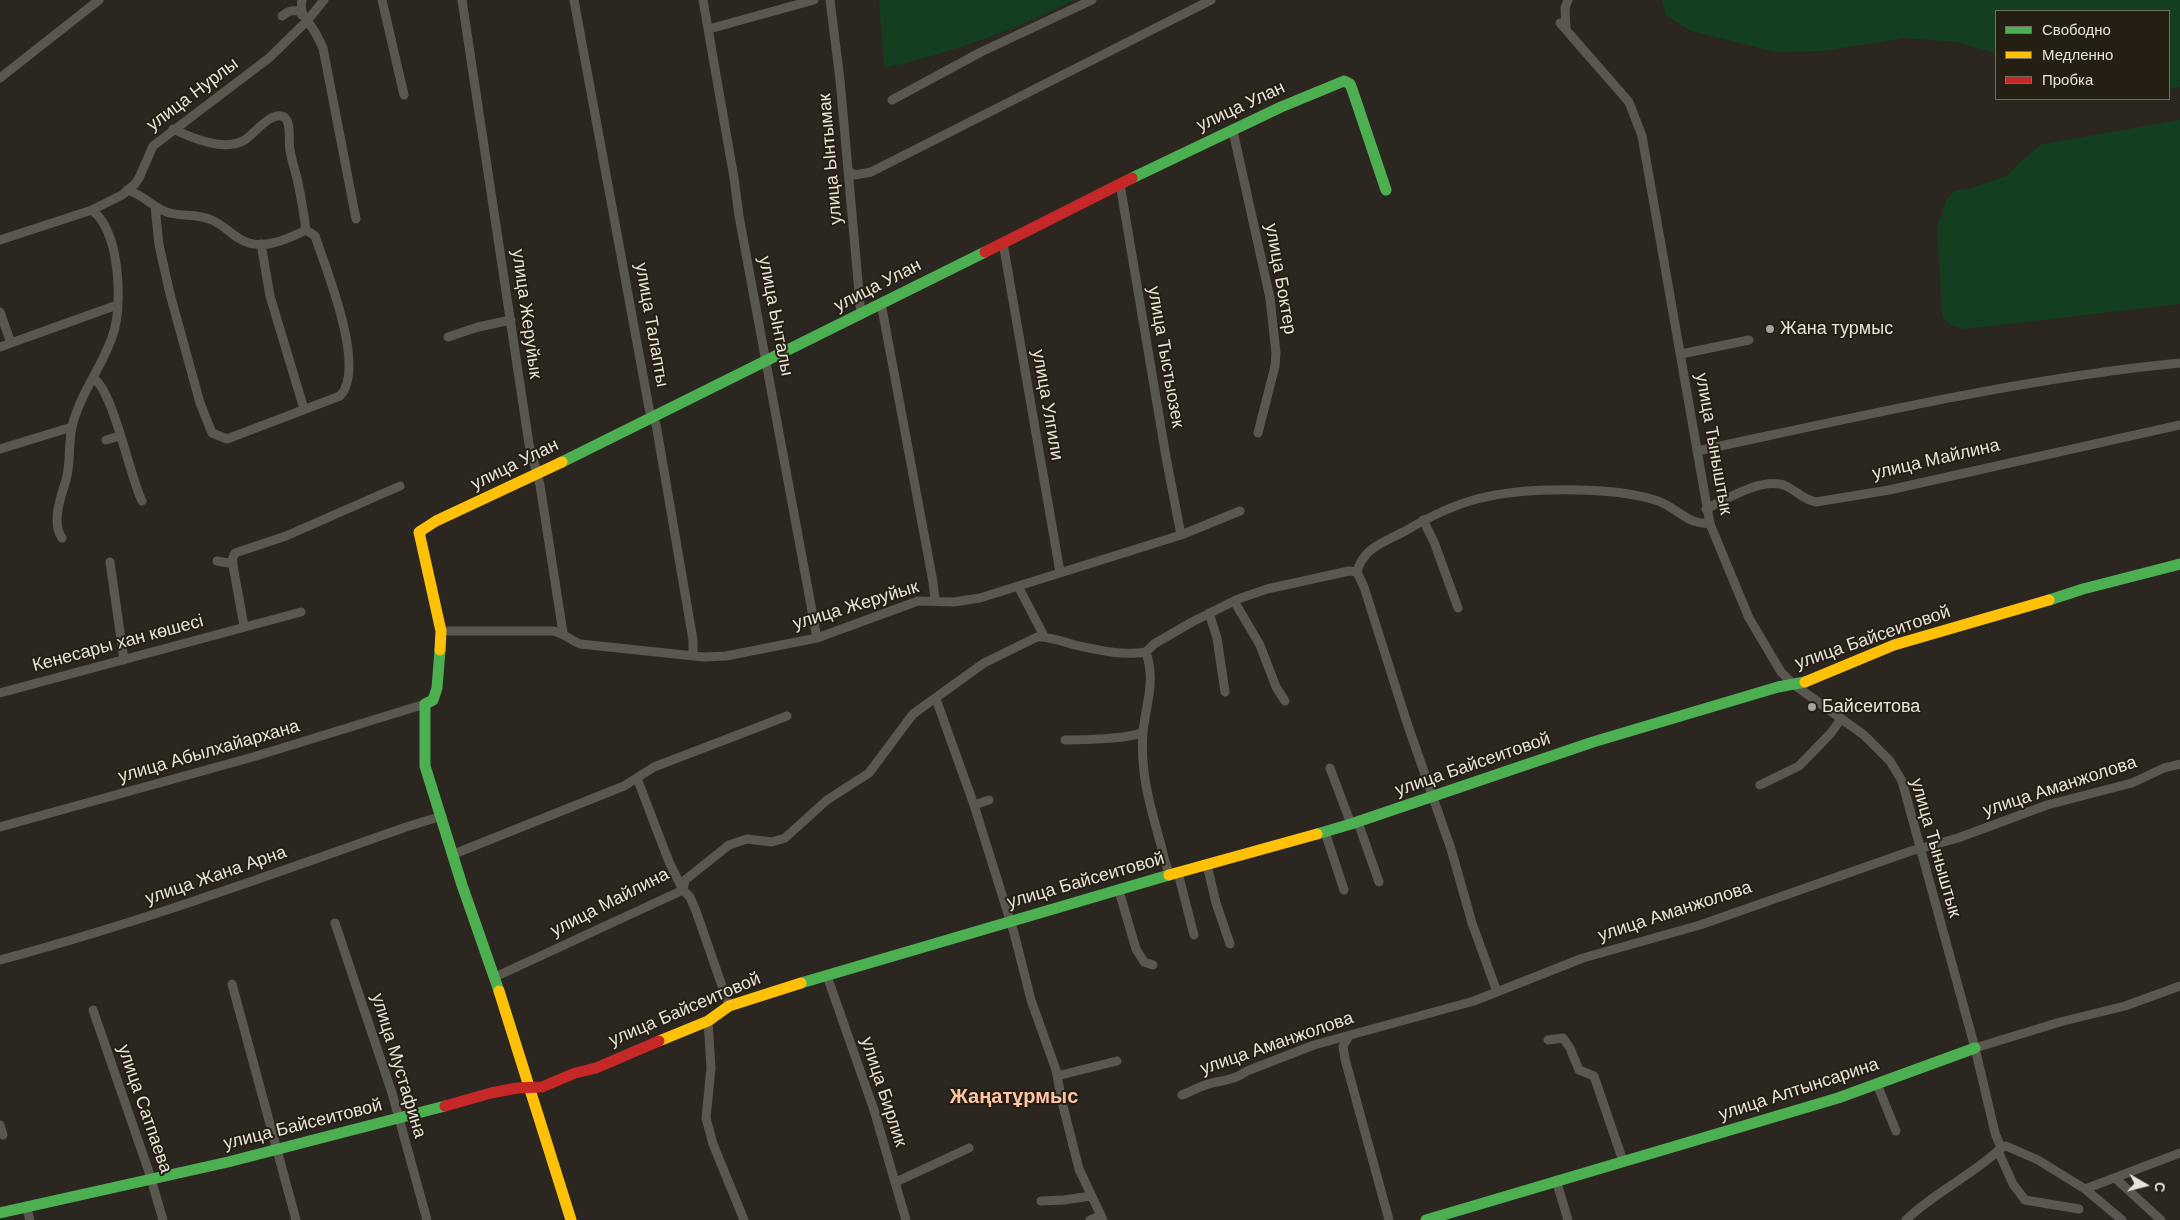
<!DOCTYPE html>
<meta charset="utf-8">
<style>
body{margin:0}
#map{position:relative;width:2180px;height:1220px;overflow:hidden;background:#2b2720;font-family:"DM Sans",sans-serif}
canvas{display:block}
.legend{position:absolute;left:1995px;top:10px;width:175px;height:90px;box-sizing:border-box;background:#251e13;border:1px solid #736d63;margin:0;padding:6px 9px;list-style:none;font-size:15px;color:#e8e3db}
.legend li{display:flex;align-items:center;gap:10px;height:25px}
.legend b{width:25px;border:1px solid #736d63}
.north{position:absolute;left:2120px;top:1160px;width:50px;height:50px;-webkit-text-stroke:4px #251e13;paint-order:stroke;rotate:98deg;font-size:14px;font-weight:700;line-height:20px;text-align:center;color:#e8e3db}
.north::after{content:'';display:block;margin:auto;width:18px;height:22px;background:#e8e3db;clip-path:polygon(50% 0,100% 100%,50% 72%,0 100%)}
</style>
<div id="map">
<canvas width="2180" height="1220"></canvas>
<ul class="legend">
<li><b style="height:6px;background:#4caf50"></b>Свободно</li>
<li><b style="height:6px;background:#ffc107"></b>Медленно</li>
<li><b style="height:6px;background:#c62828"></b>Пробка</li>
</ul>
<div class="north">С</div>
</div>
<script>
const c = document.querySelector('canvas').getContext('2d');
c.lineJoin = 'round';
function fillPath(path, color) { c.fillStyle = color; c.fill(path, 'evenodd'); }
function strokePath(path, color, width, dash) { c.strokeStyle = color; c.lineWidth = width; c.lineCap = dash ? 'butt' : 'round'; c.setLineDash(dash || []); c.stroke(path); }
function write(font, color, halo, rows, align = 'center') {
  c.font = font + ' "DM Sans",sans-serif'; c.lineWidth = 4; c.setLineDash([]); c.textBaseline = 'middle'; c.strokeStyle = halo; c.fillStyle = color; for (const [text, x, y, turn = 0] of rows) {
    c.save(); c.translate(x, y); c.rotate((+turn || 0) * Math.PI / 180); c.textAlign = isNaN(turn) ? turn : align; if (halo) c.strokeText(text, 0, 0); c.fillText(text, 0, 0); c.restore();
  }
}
const green = new Path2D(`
 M 879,0 L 1074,0 C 1015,30 948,54 884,68 Z
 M 1662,0 L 2180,0 L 2180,87 L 2169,89 L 2169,11 L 1996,11 L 1996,55 L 1992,52 L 1957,42 L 1904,38 L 1823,51 L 1776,52 L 1691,31 L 1666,15 Z
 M 2180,120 L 2180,304 L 1965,329 C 1954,327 1949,325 1942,316 L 1937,227 L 1946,200 L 1954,191 L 1971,188 L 2006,176 L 2027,156 L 2042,144 Z`);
const street = new Path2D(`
 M 302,0 C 299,14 306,18 313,29 C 317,35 320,42 323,48 L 356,219
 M 382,0 L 404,95
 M 462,0 L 529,444 L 540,485 L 563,633
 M 574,0 L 649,408 L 651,417 L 656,424 L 693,640 L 693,655
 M 703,0 L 734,178 L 739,216 L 817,638
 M 830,0 L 840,80 L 861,315
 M 282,16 C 288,11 291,10 299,11 L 302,15
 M 1560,23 L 1629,102 L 1642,136 L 1710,524 L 1749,618 L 1781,672 L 1793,684 L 1864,735 L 1890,761 L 1902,781 L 1975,1048 L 1995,1133 L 2001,1148
 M 709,29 L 814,0
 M 1566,29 L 1565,8 L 1568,0
 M 0,78 L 99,0
 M 892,100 L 981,52 L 1092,0
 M 173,129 C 192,138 226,153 246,139 C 255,133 272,110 284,117 C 292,122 288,142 290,150 C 292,163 297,175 299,188 C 302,201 304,216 306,230
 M 1233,131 L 1270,298 L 1276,353 L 1275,366 L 1258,433
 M 848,171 L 855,175 L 871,172 L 1211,0
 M 1120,184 L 1166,457 L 1181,535
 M 127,190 C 145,195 155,210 170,213 C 185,217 196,213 212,220 C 223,225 230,233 240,239 C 260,252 288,239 306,230 L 315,236 C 326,269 367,368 340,396 L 227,439 L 212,433 L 200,403 L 170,294 L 159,245 L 155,206
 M 0,240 L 92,210 L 122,195 L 135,184 L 139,178 L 153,146 L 269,58 L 307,21 L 324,0
 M 1003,243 L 1060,572
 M 261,244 L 270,296 L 304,409
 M 881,303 L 933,582 L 935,600
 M 0,312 L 11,343 L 0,347
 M 448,337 L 478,327 L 511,320
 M 11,343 L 117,305
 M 1681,354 L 1749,340
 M 93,378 C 113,389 130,478 142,501
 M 106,440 L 120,436
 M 0,449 L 72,427
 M 1697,451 C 1857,417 2017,379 2180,363
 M 1706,509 C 1726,499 1764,476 1786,486 C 1797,491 1803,500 1816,502 L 1889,490 L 2180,425
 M 1423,520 L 1434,542 L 1458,608
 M 62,538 C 51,523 61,496 66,480 C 71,463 68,444 72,427 C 79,396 100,370 111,340 C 123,311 120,249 102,221 C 100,217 96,214 92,210
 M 217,561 L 228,563 L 233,562
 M 110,562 L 124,660
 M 1357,572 L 1364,587 L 1407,723 L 1451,849 L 1472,923 L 1497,992
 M 1018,586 L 1044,636
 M 1234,601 L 1260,645 L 1276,687 L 1285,701
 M 1209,613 L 1217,638 L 1225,692
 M 244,626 L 232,560 L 235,553 L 286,536 L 400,486
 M 441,631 L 553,631 C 564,633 570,640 580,644 L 704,657 L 726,656 L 817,638 L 918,601 L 954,602 L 980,598 L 1181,535 L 1240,511
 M 1146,652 C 1156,683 1146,702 1143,732 C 1140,770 1149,802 1159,838 C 1163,851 1164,863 1170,875
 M 0,693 L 301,612
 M 936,699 L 974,805 L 1014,933 L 1031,1000 L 1056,1070 L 1062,1102 L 1079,1169 L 1103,1220
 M 1065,740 C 1082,740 1130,739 1143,732
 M 1330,768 L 1351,824
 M 637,778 L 669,862 L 683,890 L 690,897 L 696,911 L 729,1006
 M 1760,785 L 1799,766 L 1831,733 L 1841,719
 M 974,805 L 989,800
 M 1356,822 L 1360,828 L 1379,882
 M 0,827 L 253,757 L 425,704
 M 1325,832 L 1344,890
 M 454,854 L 624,786 L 654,767 L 787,716
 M 1207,865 L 1216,903 L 1230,944
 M 1178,873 L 1194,935
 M 1119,891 L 1136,949 L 1144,962 L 1153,965
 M 335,923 L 392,1093 L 427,1220
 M 0,960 C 138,923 271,875 406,827 L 442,816
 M 827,976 L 874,1110 L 906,1220
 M 495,977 L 683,890 L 685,880 L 729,845 L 747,839 L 772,842 L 785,838 L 827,800 L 869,773 L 913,714 L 984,663 L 1037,637 C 1049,636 1064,642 1075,645 C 1097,650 1123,656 1146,652 L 1154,644 L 1192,622 L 1238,599 L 1267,589 L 1349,571 L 1357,572 C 1363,547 1387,541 1407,530 C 1429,517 1451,506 1477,499 C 1522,487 1610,486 1655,500 C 1669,504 1679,514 1691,520 C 1696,523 1704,523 1710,524
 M 232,984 L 296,1220
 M 93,1010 L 149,1172 L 163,1220
 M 708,1021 L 711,1068 L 706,1118 L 713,1144 L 744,1220
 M 1349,1036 L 1343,1046 L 1345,1059 L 1389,1220
 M 1548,1040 L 1563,1038 L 1570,1048 L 1579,1070 L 1594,1076 L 1623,1161
 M 1975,1048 L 2060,1022 L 2125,1006 L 2180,986
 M 1057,1076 L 1117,1061
 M 1877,1084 L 1896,1131
 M 1182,1095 C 1192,1091 1202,1085 1212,1083 C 1225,1080 1236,1079 1247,1071 L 1314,1045 L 1474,1001 L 1583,958 L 1700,925 L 1911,851 L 1958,838 L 2047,805 L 2132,783 L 2164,768 L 2180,764
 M 0,1125 L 3,1135
 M 1998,1151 L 2013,1184 L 2025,1200 L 2079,1209
 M 2115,1178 L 2161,1220
 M 1556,1180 L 1568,1220
 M 896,1182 L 969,1148
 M 2085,1189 L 2122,1220
 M 1041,1201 L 1064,1200 L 1091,1196
 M 26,1206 L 30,1220
 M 1090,1220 L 1101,1215
 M 1906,1220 C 1934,1192 1972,1176 2001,1148 L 2006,1146 L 2038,1160 L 2085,1189 L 2180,1153`);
const fast = new Path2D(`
 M 1132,178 L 1281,107 L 1344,81 L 1350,84 L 1352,89 L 1386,190
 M 562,462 L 985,252
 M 2049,600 L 2083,589 L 2180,564
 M 440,650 L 437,688 L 433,700 L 425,704 L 425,766 L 462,885 L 499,991
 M 1317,834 L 1351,824 L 1593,742 L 1778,687 L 1805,682
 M 801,983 L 1169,875
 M 0,1213 L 228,1162 L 445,1106
 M 1426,1220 L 1838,1098 L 1975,1048`);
const slow = new Path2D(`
 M 440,650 L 441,631 L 419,532 L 436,521 L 562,462
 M 1805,682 L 1894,645 L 2049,600
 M 1169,875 L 1317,834
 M 499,991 L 571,1220
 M 659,1041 L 708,1021 L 729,1006 L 801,983`);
const jam = new Path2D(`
 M 985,252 L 1132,178
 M 445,1106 L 491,1093 L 517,1088 L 542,1087 L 575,1073 L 596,1068 L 659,1041`);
const markers = [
 [1770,329,5,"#a6a19a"],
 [1812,707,5,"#a6a19a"]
];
const streetNames = [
 ["улица Нурлы",193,95,-37],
 ["улица Улан",1241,107,-25],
 ["улица Ынтымак",831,159,-95],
 ["улица Боктер",1280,279,80],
 ["улица Улан",878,286,-27],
 ["улица Жеруйык",526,314,82],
 ["улица Ынталы",775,316,79],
 ["улица Талапты",651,325,80],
 ["улица Тыстыозек",1165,357,80],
 ["улица Улгили",1047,405,80],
 ["улица Тыныштык",1713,444,80],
 ["улица Майлина",1936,460,-13],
 ["улица Улан",515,465,-26],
 ["улица Жеруйык",856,606,-17],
 ["улица Байсеитовой",1873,638,-19],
 ["Кенесары хан көшесі",118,644,-15],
 ["улица Абылхайархана",209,752,-16],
 ["улица Байсеитовой",1473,765,-19],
 ["улица Аманжолова",2060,787,-18],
 ["улица Тыныштык",1935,848,74],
 ["улица Жана Арна",216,876,-19],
 ["улица Байсеитовой",1086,881,-16],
 ["улица Майлина",610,903,-27],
 ["улица Аманжолова",1675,912,-18],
 ["улица Байсеитовой",685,1010,-23],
 ["улица Аманжолова",1277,1044,-19],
 ["улица Мустафина",398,1066,73],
 ["улица Алтынсарина",1799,1090,-18],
 ["улица Бирлик",883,1092,72],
 ["улица Сатпаева",144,1109,71],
 ["улица Байсеитовой",303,1125,-14]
];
const poiNames = [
 ["Жана турмыс",1780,329],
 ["Байсеитова",1822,707]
];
const quarterNames = [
 ["Жаңатұрмыс",1014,1098]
];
fillPath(green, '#133e20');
strokePath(street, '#5a5751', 9);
strokePath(fast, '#4caf50', 11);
strokePath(slow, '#ffc107', 11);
strokePath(jam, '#c62828', 11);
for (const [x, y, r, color] of markers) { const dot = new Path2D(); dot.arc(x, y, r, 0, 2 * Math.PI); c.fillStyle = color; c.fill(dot); strokePath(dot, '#251e13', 2); }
write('18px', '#e8e3db', '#251e13', streetNames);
write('18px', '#e8e3db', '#251e13', poiNames, 'left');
write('bold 20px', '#ffc3a5', '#251e13', quarterNames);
</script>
